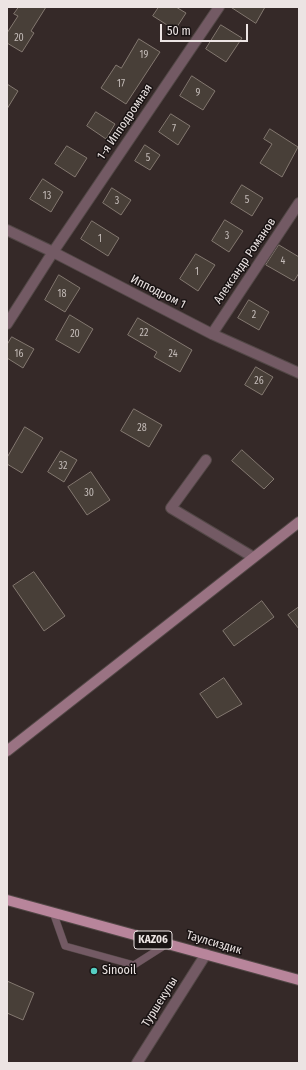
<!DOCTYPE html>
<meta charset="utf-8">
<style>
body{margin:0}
#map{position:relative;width:306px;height:1070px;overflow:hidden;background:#352928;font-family:"Fira Sans Condensed",sans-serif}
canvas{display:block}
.frame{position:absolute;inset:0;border:8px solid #ece4e3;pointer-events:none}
.scale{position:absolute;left:160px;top:24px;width:88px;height:18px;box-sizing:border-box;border:2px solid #ece4e3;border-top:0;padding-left:5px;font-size:12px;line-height:14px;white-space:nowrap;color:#ece4e3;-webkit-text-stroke:3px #191313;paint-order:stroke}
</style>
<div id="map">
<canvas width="306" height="1070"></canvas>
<div class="frame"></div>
<div class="scale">50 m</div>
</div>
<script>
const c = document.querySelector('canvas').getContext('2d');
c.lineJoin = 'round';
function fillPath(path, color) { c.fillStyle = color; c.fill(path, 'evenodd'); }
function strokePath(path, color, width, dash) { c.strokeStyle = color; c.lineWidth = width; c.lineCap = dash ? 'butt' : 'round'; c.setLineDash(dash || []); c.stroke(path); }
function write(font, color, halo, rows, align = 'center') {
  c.font = font + ' "Fira Sans Condensed",sans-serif'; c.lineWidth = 3; c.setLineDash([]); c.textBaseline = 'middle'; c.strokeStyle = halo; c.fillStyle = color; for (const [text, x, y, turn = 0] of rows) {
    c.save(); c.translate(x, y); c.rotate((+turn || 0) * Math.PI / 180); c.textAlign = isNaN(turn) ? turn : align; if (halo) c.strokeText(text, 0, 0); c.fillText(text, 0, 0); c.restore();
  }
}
const building = new Path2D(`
 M 19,7 L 46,7 L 31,31 L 34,33 L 22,52 L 7,43 L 7,33 L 18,16 L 14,14 Z
 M 159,7 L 176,7 L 186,13 L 175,30 L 153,16 Z
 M 231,7 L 265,7 L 256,23 Z
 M 221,25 L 242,38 L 226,62 L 206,49 Z
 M 139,39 L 160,52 L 126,104 L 101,88 L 116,65 L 121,68 Z
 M 192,76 L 215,91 L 203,110 L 180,96 Z
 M 7,84 L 18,91 L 7,109 Z
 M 96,112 L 115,124 L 106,139 L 87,126 Z
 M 171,114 L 190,126 L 178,145 L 159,132 Z
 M 270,129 L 298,147 L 282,177 L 260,163 L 272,144 L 264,139 Z
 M 145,145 L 160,155 L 150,170 L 135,161 Z
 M 67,146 L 87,158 L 75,177 L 55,164 Z
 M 43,179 L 63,192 L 51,212 L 30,199 Z
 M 242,185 L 263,198 L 252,216 L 231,203 Z
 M 112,188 L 131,200 L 121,215 L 103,203 Z
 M 225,220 L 243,231 L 229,252 L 212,241 Z
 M 92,221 L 119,238 L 108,256 L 81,239 Z
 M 279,245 L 299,257 L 299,273 L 294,281 L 266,265 Z
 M 196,254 L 215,265 L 198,291 L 180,279 Z
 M 59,275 L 80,288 L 65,312 L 45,300 Z
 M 249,300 L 269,312 L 259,330 L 238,318 Z
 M 70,315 L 93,329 L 79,353 L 56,340 Z
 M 138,318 L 192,350 L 180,372 L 154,357 L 157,352 L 128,335 Z
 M 12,337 L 34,349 L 23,368 L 7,358 L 7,345 Z
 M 256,367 L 273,377 L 262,395 L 245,385 Z
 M 134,409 L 162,425 L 149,447 L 121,431 Z
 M 25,427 L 43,438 L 22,473 L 7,464 L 7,458 Z
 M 242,450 L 274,479 L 264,489 L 232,461 Z
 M 61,451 L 77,460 L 64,482 L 48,472 Z
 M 91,472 L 110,500 L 87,515 L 68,487 Z
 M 34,572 L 65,616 L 44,631 L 13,586 Z
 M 262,601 L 274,617 L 234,646 L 223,631 Z
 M 299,607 L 299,629 L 288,615 Z
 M 224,678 L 242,704 L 217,718 L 200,694 Z
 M 7,981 L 34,993 L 23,1020 L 7,1013 Z`);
const lane = new Path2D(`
 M 53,912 L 65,946 L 134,965 L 167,944`);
const street = new Path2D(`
 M 7,230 L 53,252 L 212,334 L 299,373
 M 7,324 L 53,252 L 219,7
 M 212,334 L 299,203
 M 206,460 L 171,508 L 253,557
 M 137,1063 L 206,954`);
const secondary = new Path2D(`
 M 7,751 L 299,522`);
const primary = new Path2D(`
 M 7,900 L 299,980`);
const markers = [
 [94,971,4,"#56cec3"]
];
const numberNames = [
 ["20",19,38],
 ["19",144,55],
 ["17",121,84],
 ["9",198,93],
 ["7",174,129],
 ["5",148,158],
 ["13",47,196],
 ["5",247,200],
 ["3",117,201],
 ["3",227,236],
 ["1",100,239],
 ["4",283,261],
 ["1",197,272],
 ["18",62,294],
 ["2",254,315],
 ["22",144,333],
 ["20",75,334],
 ["16",19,354],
 ["24",173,354],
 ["26",259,381],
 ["28",142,428],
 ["32",63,466],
 ["30",89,493]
];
const shields = [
 [153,940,38]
];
const shieldNames = [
 ["KAZ06",153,940]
];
const streetNames = [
 ["1-я Ипподромная",125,122,-56],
 ["Александр Романов",245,261,-56],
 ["Ипподром 1",158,292,27],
 ["Таулсиздик",214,943,16],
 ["Туршекулы",160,1002,-58]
];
const poiNames = [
 ["Sinooil",102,971]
];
fillPath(building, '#483f38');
strokePath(building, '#837870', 1);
strokePath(lane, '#524746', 8);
strokePath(street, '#524746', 12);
strokePath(secondary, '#524746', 12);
strokePath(primary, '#524746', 12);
strokePath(lane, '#735a64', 7);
strokePath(street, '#735a64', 10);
strokePath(secondary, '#9a7383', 10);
strokePath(primary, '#b8859b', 10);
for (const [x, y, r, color] of markers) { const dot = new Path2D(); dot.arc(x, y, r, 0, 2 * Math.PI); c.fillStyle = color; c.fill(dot); strokePath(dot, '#191313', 1.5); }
write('10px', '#c3bbb8', null, numberNames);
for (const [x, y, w] of shields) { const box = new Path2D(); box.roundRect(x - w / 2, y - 9, w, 18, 3); c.fillStyle = '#191313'; c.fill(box); strokePath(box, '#ece4e3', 1); }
write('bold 11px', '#ece4e3', null, shieldNames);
write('12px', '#ece4e3', '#191313', streetNames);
write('12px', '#ece4e3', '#191313', poiNames, 'left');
</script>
